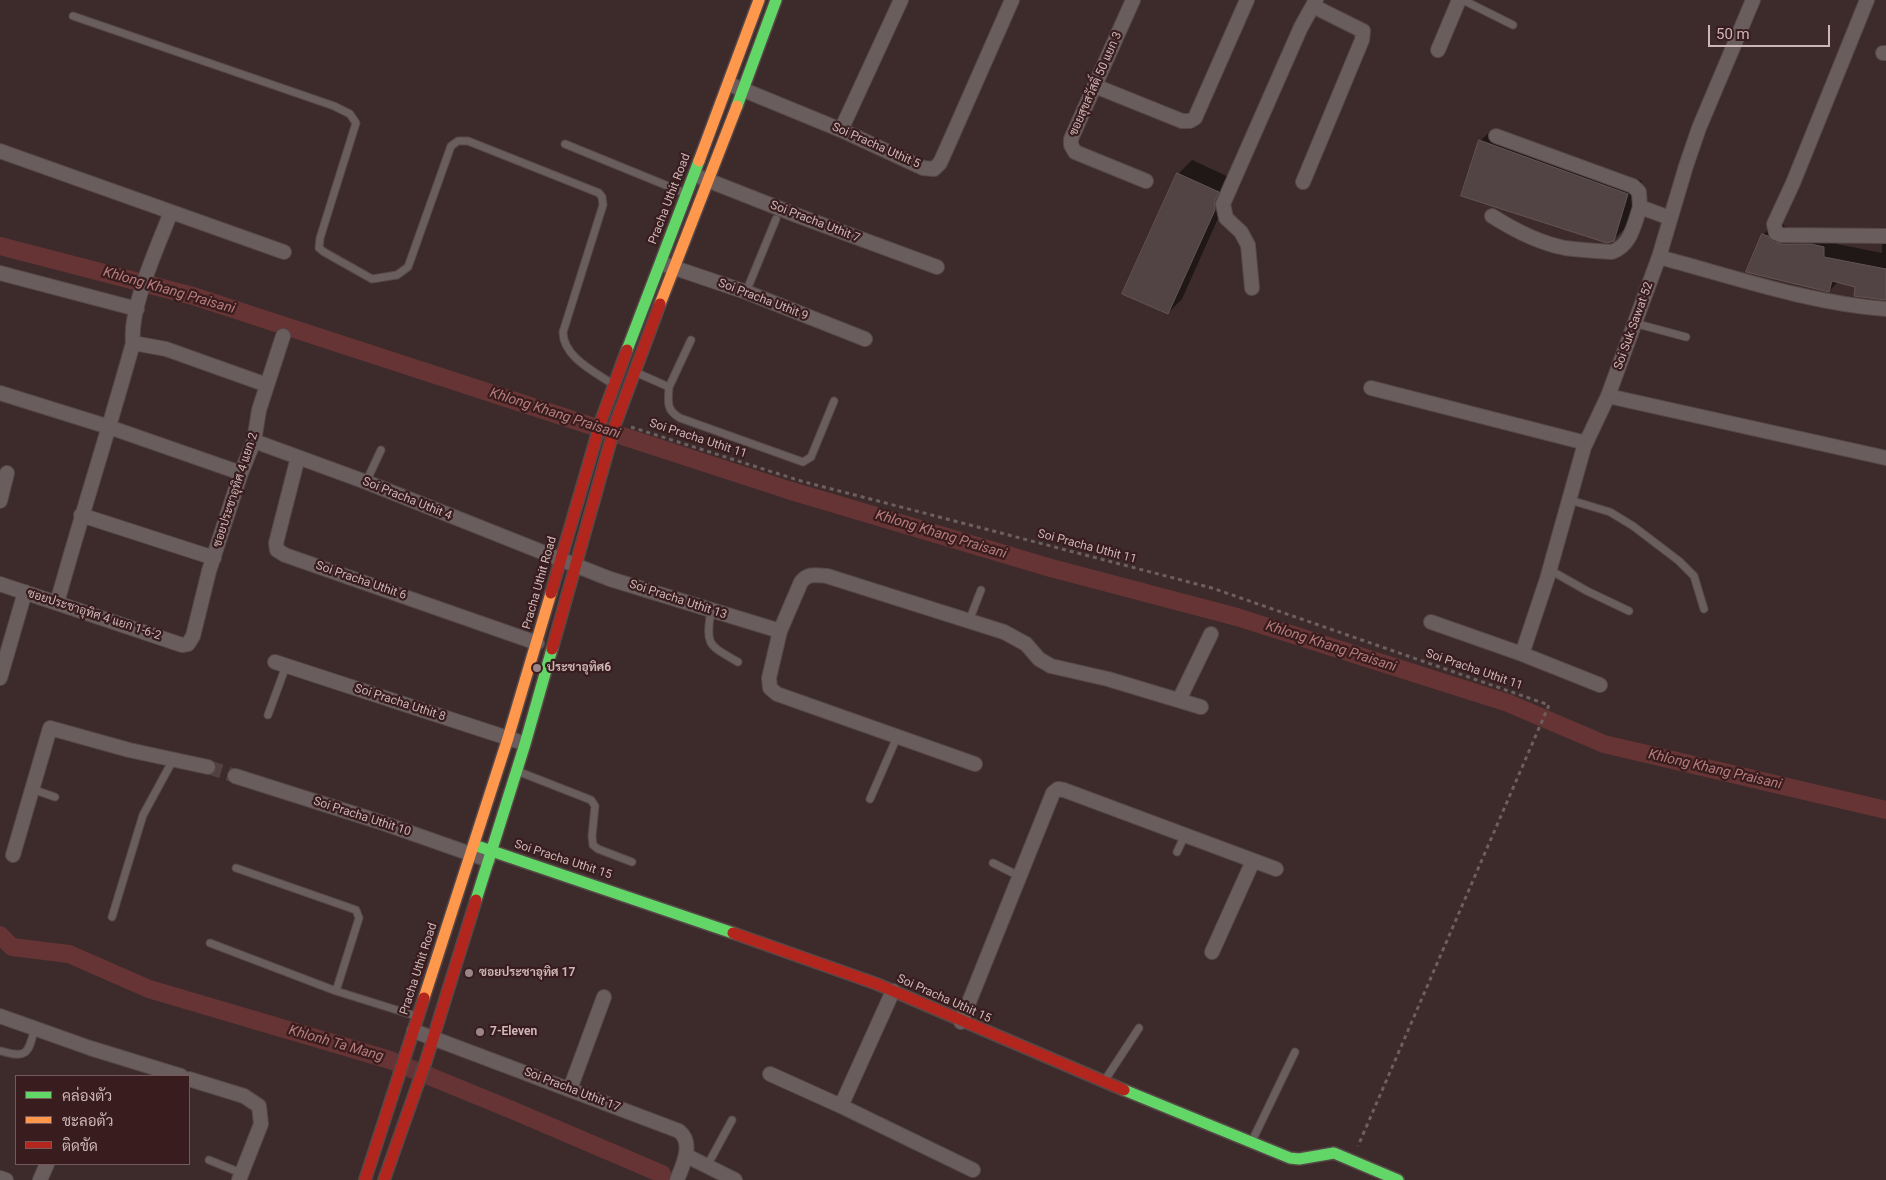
<!DOCTYPE html>
<meta charset="utf-8">
<style>
body{margin:0}
#map{position:relative;width:1886px;height:1180px;overflow:hidden;background:#3d2b2c;font-family:Roboto,Sarabun,sans-serif}
canvas{display:block}
.legend{position:absolute;left:15px;top:1075px;width:175px;height:90px;box-sizing:border-box;background:#391d1e;border:1px solid #745a5b;margin:0;padding:6px 9px;list-style:none;font-size:15px;color:#cdb6b6}
.legend li{display:flex;align-items:center;gap:10px;height:25px}
.legend b{width:25px;border:1px solid #745a5b}
.scale{position:absolute;left:1708px;top:25px;width:122px;height:22px;box-sizing:border-box;border:2px solid #cdb6b6;border-top:0;padding-left:6px;font-size:15px;line-height:18px;white-space:nowrap;color:#cdb6b6;-webkit-text-stroke:4px #391d1e;paint-order:stroke}
</style>
<div id="map">
<canvas width="1886" height="1180"></canvas>
<ul class="legend">
<li><b style="height:6px;background:#63d668"></b>คล่องตัว</li>
<li><b style="height:6px;background:#ff974d"></b>ชะลอตัว</li>
<li><b style="height:6px;background:#b3261e"></b>ติดขัด</li>
</ul>
<div class="scale">50 m</div>
</div>
<script>
const c = document.querySelector('canvas').getContext('2d');
c.lineJoin = 'round';
function fillPath(path, color) { c.fillStyle = color; c.fill(path, 'evenodd'); }
function strokePath(path, color, width, dash) { c.strokeStyle = color; c.lineWidth = width; c.lineCap = dash ? 'butt' : 'round'; c.setLineDash(dash || []); c.stroke(path); }
function write(font, color, halo, rows, align = 'center') {
  c.font = font + ' Roboto,Sarabun,sans-serif'; c.lineWidth = 4.5; c.setLineDash([]); c.textBaseline = 'middle'; c.strokeStyle = halo; c.fillStyle = color; for (const [text, x, y, turn = 0] of rows) {
    c.save(); c.translate(x, y); c.rotate((+turn || 0) * Math.PI / 180); c.textAlign = isNaN(turn) ? turn : align; if (halo) c.strokeText(text, 0, 0); c.fillText(text, 0, 0); c.restore();
  }
}
const shadow = new Path2D(`
 M 1494,128 L 1642,181 L 1627,226 L 1613,240 L 1480,141 Z
 M 1192,160 L 1231,178 L 1228,196 L 1182,299 L 1168,313 L 1178,174 Z
 M 1776,221 L 1781,222 L 1786,228 L 1795,231 L 1837,233 L 1837,244 L 1882,253 L 1882,245 L 1886,241 L 1886,299 L 1857,286 L 1839,281 L 1829,291 L 1763,235 Z`);
const canal = new Path2D(`
 M 0,246 L 193,296 L 788,490 L 1051,568 L 1237,617 L 1508,703 L 1604,744 L 1886,810
 M 0,935 L 12,947 L 69,954 L 149,989 L 390,1060 L 512,1110 L 662,1174 L 661,1180`);
const building = new Path2D(`
 M 1479,140 L 1628,194 L 1614,241 L 1607,243 L 1461,196 Z
 M 1177,173 L 1219,192 L 1215,201 L 1215,210 L 1168,314 L 1122,294 Z
 M 1762,234 L 1768,236 L 1772,241 L 1781,244 L 1811,244 L 1824,247 L 1824,257 L 1886,269 L 1886,300 L 1854,296 L 1855,287 L 1832,281 L 1829,292 L 1746,272 Z`);
const streetTunnel = new Path2D(`
 M 208,767 L 235,776`);
const path = new Path2D(`
 M 631,427 L 801,481 L 1212,588 L 1549,705 L 1358,1146`);
const lane = new Path2D(`
 M 1463,0 L 1513,25
 M 73,16 L 334,106 L 350,114 L 356,123 L 320,238 L 319,248 L 324,252 L 372,279 L 397,275 L 408,267 L 451,146 L 458,141 L 468,141 L 599,193 L 602,197 L 603,205 L 563,332 C 563,357 595,372 614,385
 M 565,144 L 685,193
 M 746,292 L 776,219
 M 1634,323 L 1686,337
 M 635,372 L 669,387 C 668,402 666,410 680,418 L 803,462 L 811,457 L 834,401
 M 669,387 L 691,340
 M 366,482 L 381,450
 M 1570,500 L 1610,512 L 1633,526 L 1679,561 L 1694,576 L 1704,609
 M 1550,570 L 1587,591 L 1629,611
 M 711,611 C 705,646 709,645 738,662
 M 969,621 L 981,590
 M 268,715 L 286,666
 M 517,771 L 591,800 L 595,806 L 592,836 L 593,845 L 598,849 L 632,862
 M 32,789 L 55,797
 M 870,799 L 897,737
 M 1177,852 L 1185,835
 M 993,863 L 1019,876
 M 236,868 L 356,910 L 359,918 L 336,991
 M 112,917 L 143,815 L 173,760
 M 210,943 L 336,991 L 416,1016
 M 1,1051 C 28,1059 28,1053 35,1028
 M 1105,1080 L 1139,1028
 M 1252,1141 L 1295,1052
 M 209,1160 L 241,1173
 M 707,1166 L 732,1120`);
const street = new Path2D(`
 M 1133,0 L 1071,139 L 1071,145 L 1075,152 L 1146,181
 M 1867,0 L 1793,183 L 1774,224 L 1776,233 L 1781,235 L 1886,236
 M 1438,50 L 1459,0
 M 1883,53 L 1886,53
 M 734,86 L 841,130 L 923,168 L 934,169 L 940,163 L 949,143 L 1012,0
 M 1095,86 L 1182,121 L 1190,121 L 1195,118 L 1247,0
 M 841,130 L 901,0
 M 1496,136 L 1633,186 L 1639,192 L 1640,207
 M 0,151 L 284,252
 M 702,178 L 796,215 L 937,267
 M 1303,182 L 1362,40 L 1363,31 L 1313,6
 M 1492,216 C 1514,230 1539,243 1565,248 C 1580,250 1596,251 1612,252 C 1631,245 1634,225 1640,207 L 1670,218
 M 1659,257 C 1734,277 1808,303 1886,309
 M 666,265 L 746,292 L 865,339
 M 0,273 L 137,309
 M 1252,288 L 1248,245 L 1241,232 L 1226,218 L 1223,204 L 1301,27 L 1316,0
 M 133,343 L 166,349 L 267,385
 M 1371,388 L 1586,443
 M 0,393 L 109,427 L 241,473
 M 1608,396 L 1886,458
 M 254,441 L 366,482 L 610,579 L 780,631
 M 298,457 L 276,543 L 277,550 L 285,555 L 537,643
 M 0,501 L 7,473
 M 81,515 L 214,558
 M 0,584 L 182,645 L 188,644 L 193,636 L 209,571 L 241,473 L 254,441 L 259,410 L 283,336
 M 57,603 C 81,516 109,430 133,343 C 129,308 158,246 171,212
 M 1431,622 L 1522,654 L 1600,685
 M 1522,654 L 1547,579 L 1584,447 L 1608,396 L 1659,257 L 1686,166 L 1699,128 L 1753,0
 M 275,662 L 517,741
 M 0,678 L 25,592
 M 1179,700 L 1211,634
 M 975,764 L 777,694 L 770,688 L 769,678 L 780,631 L 801,582 C 808,573 816,575 827,576 L 1004,632 L 1026,644 L 1039,659 L 1051,666 L 1108,679 L 1201,707
 M 235,776 L 377,821 L 488,860
 M 13,855 L 50,728 L 129,750 L 208,767
 M 1212,952 L 1253,861
 M 0,1016 L 90,1048 L 181,1076
 M 961,1022 L 1053,793 L 1058,789 L 1064,790 L 1276,869
 M 414,1031 L 679,1131 C 694,1143 683,1165 677,1180
 M 770,1074 L 841,1106 L 973,1170
 M 189,1079 L 244,1096 L 259,1106 L 261,1124 L 239,1180
 M 570,1089 L 604,997
 M 841,1106 L 893,991
 M 687,1156 L 735,1180
 M 0,1178 L 6,1180
 M 40,1180 L 47,1164`);
const fast = new Path2D(`
 M 737,106 L 776,0
 M 627,350 L 699,161
 M 480,847 L 733,933
 M 476,900 L 525,744 L 552,649
 M 1124,1090 L 1290,1158 L 1299,1159 L 1334,1153 L 1398,1180`);
const slow = new Path2D(`
 M 699,161 L 759,0
 M 660,304 L 737,106
 M 424,998 L 508,738 L 551,593`);
const jam = new Path2D(`
 M 551,593 L 602,418 L 627,350
 M 552,649 L 616,422 L 660,304
 M 733,933 L 877,984 L 1124,1090
 M 365,1180 L 424,998
 M 384,1180 L 426,1061 L 476,900`);
const markers = [
 [537,668,5,"#9b8586"],
 [469,973,5,"#9b8586"],
 [480,1032,5,"#9b8586"]
];
const streetNames = [
 ["ฃอยสุขสวัสดิ์ 50 แยก 3",1096,84,-66],
 ["Soi Pracha Uthit 5",876,146,24],
 ["Pracha Uthit Road",670,199,-69],
 ["Soi Pracha Uthit 7",815,222,21],
 ["Soi Pracha Uthit 9",763,300,21],
 ["Soi Suk Sawat 52",1634,326,-70],
 ["Soi Pracha Uthit 11",698,439,18],
 ["ซอยประชาอุทิศ 4 แยก 2",236,490,-72],
 ["Soi Pracha Uthit 4",407,499,22],
 ["Soi Pracha Uthit 11",1087,547,15],
 ["Soi Pracha Uthit 6",361,581,19],
 ["Pracha Uthit Road",540,583,-74],
 ["Soi Pracha Uthit 13",678,600,18],
 ["ซอยประชาอุทิศ 4 แยก 1-6-2",94,615,18],
 ["Soi Pracha Uthit 11",1474,670,19],
 ["Soi Pracha Uthit 8",400,703,18],
 ["Soi Pracha Uthit 10",362,817,18],
 ["Soi Pracha Uthit 15",563,860,18],
 ["Pracha Uthit Road",419,969,-72],
 ["Soi Pracha Uthit 15",944,999,24],
 ["Soi Pracha Uthit 17",572,1090,21]
];
const poiNames = [
 ["ประชาอุทิศ6",547,668],
 ["ซอยประชาอุทิศ 17",479,973],
 ["7-Eleven",490,1032]
];
const waterNames = [
 ["Khlong Khang Praisani",169,291,16],
 ["Khlong Khang Praisani",555,414,18],
 ["Khlong Khang Praisani",941,535,17],
 ["Khlong Khang Praisani",1331,647,18],
 ["Khlong Khang Praisani",1715,770,13],
 ["Khlonh Ta Mang",336,1044,16]
];
fillPath(shadow, '#0007');
strokePath(canal, '#673435', 18);
fillPath(building, '#524344');
strokePath(building, '#645454', 1);
strokePath(streetTunnel, '#534041', 14, [14, 7]);
strokePath(lane, '#564848', 9);
strokePath(street, '#564848', 16);
strokePath(fast, '#564848', 14);
strokePath(slow, '#564848', 14);
strokePath(jam, '#564848', 14);
strokePath(path, '#6c5f60', 3, [4, 4]);
strokePath(lane, '#6a5d5d', 7);
strokePath(street, '#6a5d5d', 14);
strokePath(fast, '#63d668', 11);
strokePath(slow, '#ff974d', 11);
strokePath(jam, '#b3261e', 11);
for (const [x, y, r, color] of markers) { const dot = new Path2D(); dot.arc(x, y, r, 0, 2 * Math.PI); c.fillStyle = color; c.fill(dot); strokePath(dot, '#391d1e', 2); }
write('12px', '#cdb6b6', '#391d1e', streetNames);
write('bold 12px', '#cdb6b6', '#391d1e', poiNames, 'left');
write('italic 14px', '#b77c7d', '#391d1e', waterNames);
</script>
